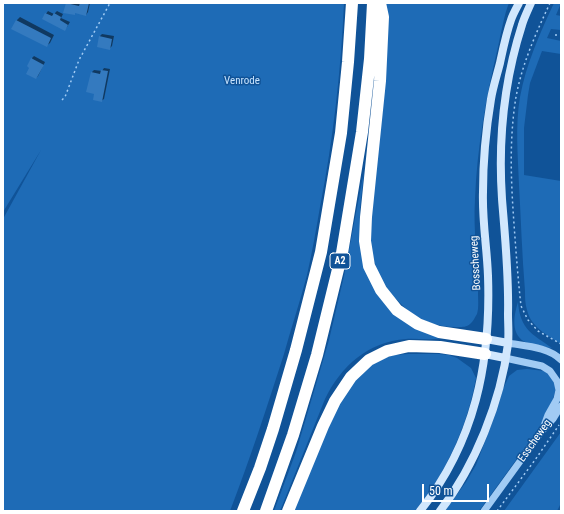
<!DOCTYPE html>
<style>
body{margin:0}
#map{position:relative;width:564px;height:514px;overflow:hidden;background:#105398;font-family:"Roboto Condensed",sans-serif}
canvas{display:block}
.frame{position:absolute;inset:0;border:4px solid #fff;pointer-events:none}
.scale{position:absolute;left:422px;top:484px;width:67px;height:18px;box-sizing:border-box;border:2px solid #fff;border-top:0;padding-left:5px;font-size:12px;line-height:14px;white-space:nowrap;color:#fff;-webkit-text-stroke:3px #105398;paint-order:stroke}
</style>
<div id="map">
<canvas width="564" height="514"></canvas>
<div class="frame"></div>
<div class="scale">50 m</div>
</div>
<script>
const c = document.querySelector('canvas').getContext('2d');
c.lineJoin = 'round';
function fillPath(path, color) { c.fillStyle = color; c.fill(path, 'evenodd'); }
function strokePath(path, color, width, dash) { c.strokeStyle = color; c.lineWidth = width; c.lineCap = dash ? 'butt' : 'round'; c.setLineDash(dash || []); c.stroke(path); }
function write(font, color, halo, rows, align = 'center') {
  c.font = font + ' "Roboto Condensed",sans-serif'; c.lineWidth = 3; c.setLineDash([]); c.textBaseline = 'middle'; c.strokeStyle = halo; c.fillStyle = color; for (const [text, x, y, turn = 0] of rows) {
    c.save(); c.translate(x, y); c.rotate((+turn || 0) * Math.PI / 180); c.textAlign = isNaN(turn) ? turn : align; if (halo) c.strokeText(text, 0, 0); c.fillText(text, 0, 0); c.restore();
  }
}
const green = new Path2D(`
 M 3,3 L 344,3 C 341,71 333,140 320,207 C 316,230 312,253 307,275 C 300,302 291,328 284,354 C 267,407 250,459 230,511 L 3,511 L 3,219 L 41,150 L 3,212 Z
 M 386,3 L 509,3 C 504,15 501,34 498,47 C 486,97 477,148 475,199 C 473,231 478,262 478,293 C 478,299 479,308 477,314 C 475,317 473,322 470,324 C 467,327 462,327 459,327 C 439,328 417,320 403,306 C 394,297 385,288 379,276 C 375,266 373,255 370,244 Z
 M 554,3 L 561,3 L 556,15 L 561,16 L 561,30 L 551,29 L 547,38 L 561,41 L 561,54 L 542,51 L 530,83 L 528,95 L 524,128 L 524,175 L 561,181 L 561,344 C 547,335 531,327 527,310 C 525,304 525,297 525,291 C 522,256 521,220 519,185 C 518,156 515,126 520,97 C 526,64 540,33 554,3 Z
 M 364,171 L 360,209 L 360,234 L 371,281 L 440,338 C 429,341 417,338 406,339 C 368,342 341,366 325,399 L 280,511 L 274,511 L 296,452 L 317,381 L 329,340 L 344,276 Z
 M 518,302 C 520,329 532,334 552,348 C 545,347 538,346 531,344 C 510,339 513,318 518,302 Z
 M 408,354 L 439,354 L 449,355 L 457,358 L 471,368 L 476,378 C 471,408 459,441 444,468 C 436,483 426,497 415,511 L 290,511 L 333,407 L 356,373 L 382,359 L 394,355 Z
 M 527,369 L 545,371 L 551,375 L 556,388 L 553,399 L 548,412 L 537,431 L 479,511 L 445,511 L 466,482 L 476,465 L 497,410 L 503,389 L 509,376 L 517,370 Z
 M 561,432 L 561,503 L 557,511 L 504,511 Z`);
const shadow = new Path2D(`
 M 67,3 L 80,4 L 81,3 L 90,3 L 88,12 L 86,15 L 76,12 L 74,14 L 66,4 Z
 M 48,11 L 54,14 L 57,11 L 63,14 L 61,18 L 70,22 L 67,27 L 65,29 L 43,18 Z
 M 20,17 L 54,35 L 50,43 L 46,46 L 16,21 Z
 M 102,34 L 114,36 L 112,46 L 109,49 L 98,46 L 100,36 Z
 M 34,56 L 45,62 L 38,76 L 36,78 L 32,58 Z
 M 104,68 L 110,69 L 104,99 L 101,101 L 96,93 L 88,91 L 92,72 L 94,70 L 102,71 Z`);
const building = new Path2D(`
 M 66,3 L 79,6 L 80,3 L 89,3 L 86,16 L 75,13 L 75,15 L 63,13 Z
 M 45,13 L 52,16 L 54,13 L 61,17 L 60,20 L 68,25 L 65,31 L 42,19 Z
 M 16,20 L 51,38 L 47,47 L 11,29 Z
 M 99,36 L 112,39 L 110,50 L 97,47 Z
 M 31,58 L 44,65 L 36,79 L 26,74 L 29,68 L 27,66 Z
 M 101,70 L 108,71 L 102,102 L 93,100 L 94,94 L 86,92 L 91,72 L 100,74 Z`);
const path = new Path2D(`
 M 550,3 C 536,33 522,64 516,97 C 509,139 511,182 514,224 C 516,252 518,279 521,306 L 528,320 L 538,331 L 561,344
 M 555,35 L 561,35
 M 62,100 L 65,97 L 79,60 L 110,3
 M 497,511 L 535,460 L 559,425`);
const tertiary = new Path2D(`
 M 508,343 C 525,346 549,347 561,360
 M 505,358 L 542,366 L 550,371 L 557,381 L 559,390 L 557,399 L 548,415 L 544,426
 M 484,511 L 542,431 L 553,419 L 561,406`);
const secondary = new Path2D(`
 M 486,339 L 508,343
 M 485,354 L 505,358
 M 420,511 C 475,442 491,363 488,276 C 487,248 482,220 483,192 C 483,160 486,129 491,99 C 493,87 497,75 500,63 C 503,49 506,34 511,20 C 513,14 516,9 519,3
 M 440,511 C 475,466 501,401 508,344 C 509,334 508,324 508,314 C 509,275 505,237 502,199 C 498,140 504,81 522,25 C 524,18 528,10 531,3`);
const motorway = new Path2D(`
 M 380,3 L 383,17 L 380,81 L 366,217 L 365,241 L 369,266 L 381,290 L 397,310 L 418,324 L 439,332 L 486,339
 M 243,511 L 260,468 L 273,429 L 296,350 L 321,252 L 341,133 L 348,62 L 352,3
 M 266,511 L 293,435 L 317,355 L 342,253 L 362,132 L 370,59 L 373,3
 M 288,511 L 323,426 L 335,401 L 351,377 L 369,360 L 387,351 L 409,346 L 440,347 L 485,354`);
const shields = [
 [340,261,20]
];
const shieldNames = [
 ["A2",340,261]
];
const parkNames = [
 ["Venrode",242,81]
];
const streetNames = [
 ["Bosscheweg",476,263,-93],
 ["Esscheweg",535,441,-55]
];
fillPath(green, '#1e6bb6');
fillPath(shadow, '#0007');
fillPath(building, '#347abf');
strokePath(path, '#a1cbf4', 1.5, [2, 3]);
strokePath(tertiary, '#a1cbf4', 7);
strokePath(secondary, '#d1e7fd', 8);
strokePath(motorway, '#fff', 12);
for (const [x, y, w] of shields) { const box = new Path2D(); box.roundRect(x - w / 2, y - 8, w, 16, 3); c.fillStyle = '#105398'; c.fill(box); strokePath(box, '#fff', 1); }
write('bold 10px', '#fff', null, shieldNames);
write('11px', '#c9e4fe', '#105398', parkNames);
write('11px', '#fff', '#105398', streetNames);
</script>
